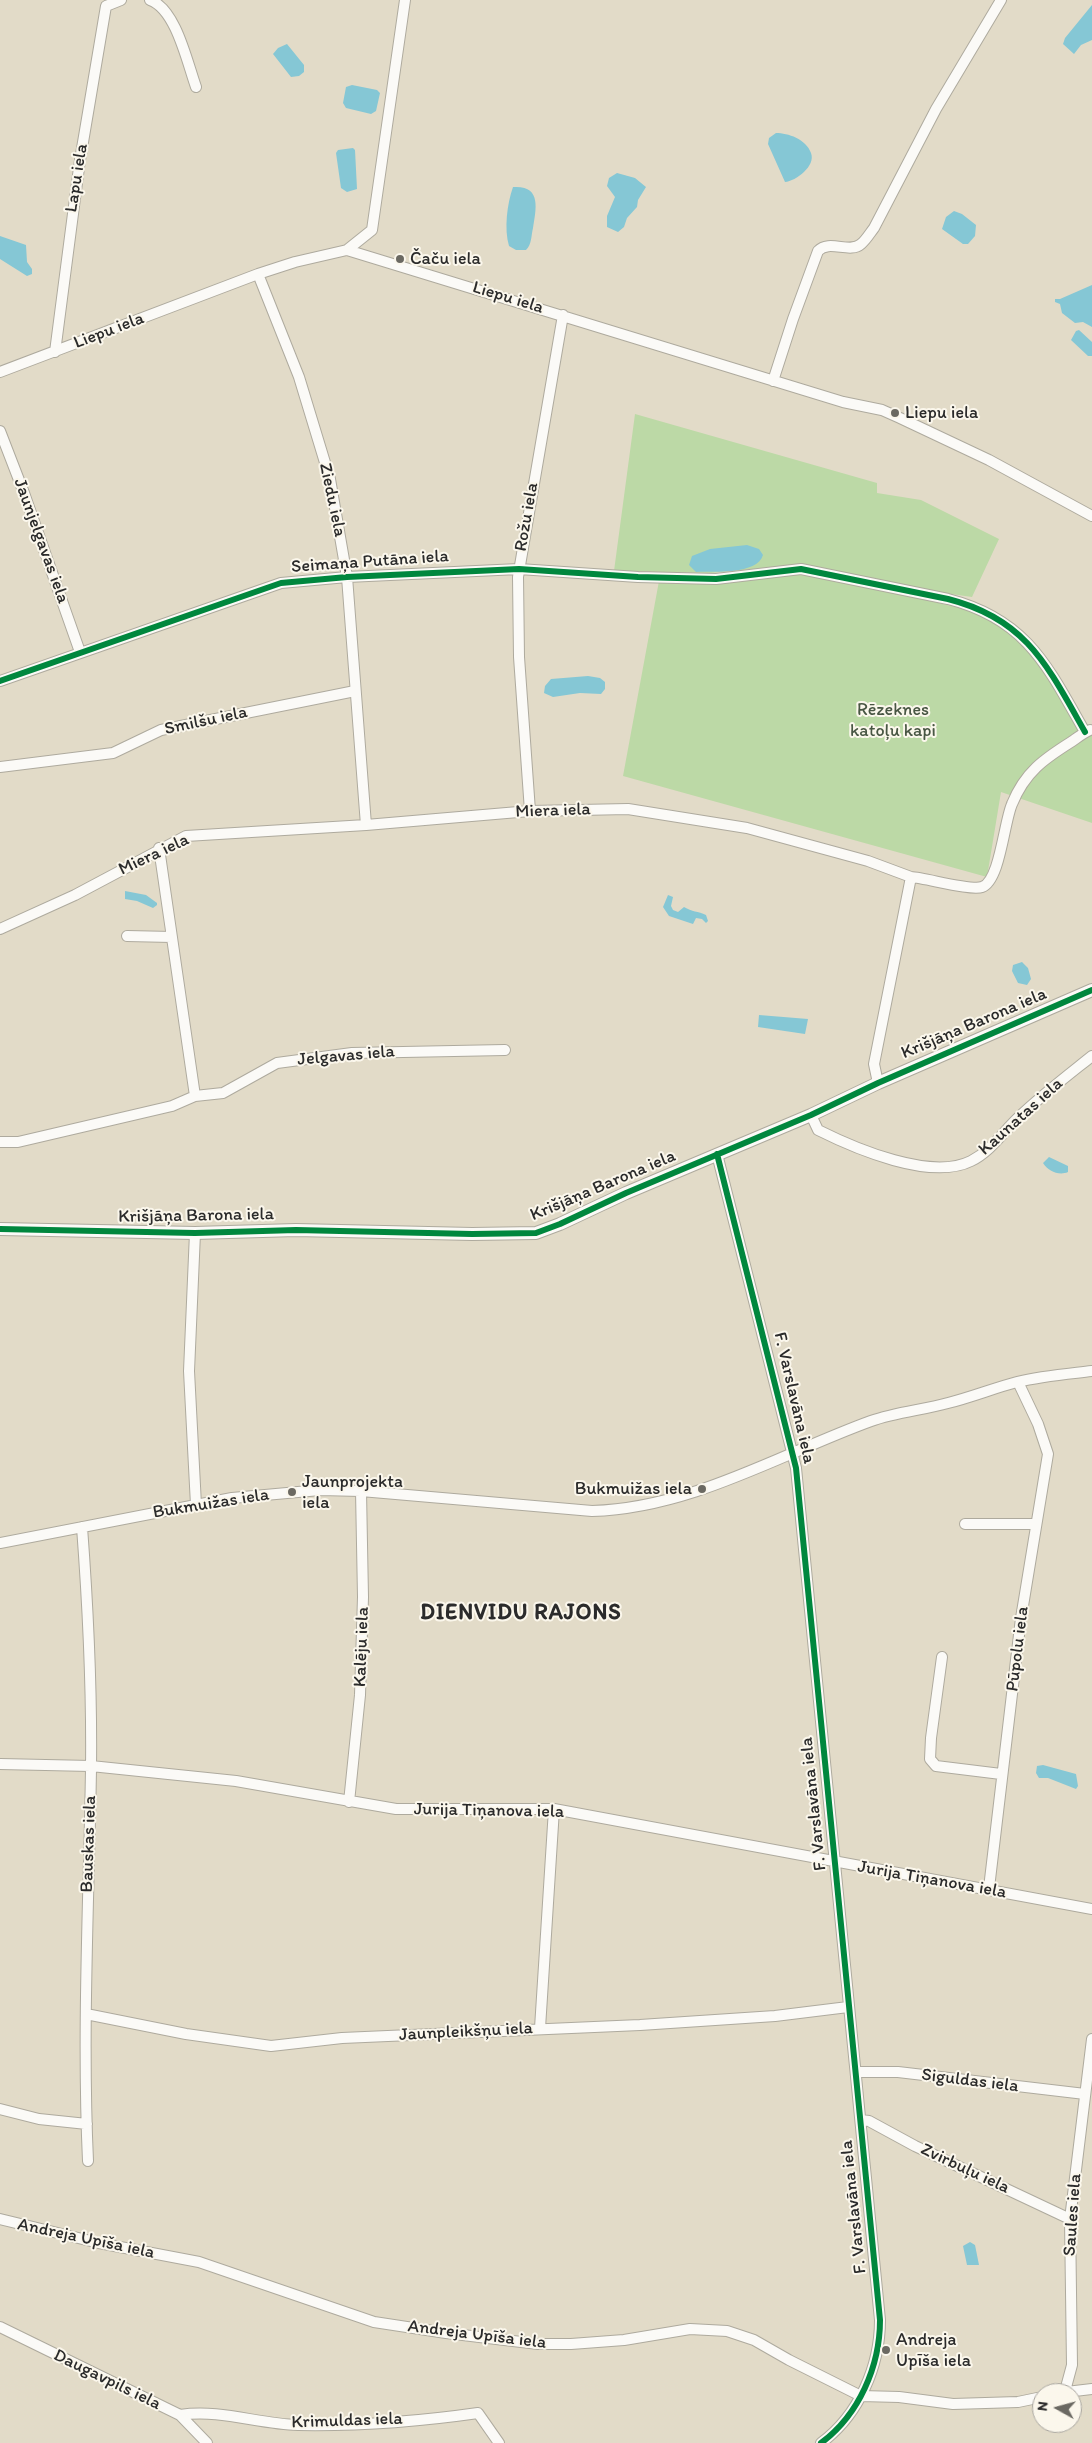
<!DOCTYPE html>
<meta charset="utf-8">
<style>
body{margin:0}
#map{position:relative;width:1092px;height:2443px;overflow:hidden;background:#e2dbc8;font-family:Itim,sans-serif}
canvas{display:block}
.north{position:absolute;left:1032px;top:2383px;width:50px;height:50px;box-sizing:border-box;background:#fbf7ec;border:1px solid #a8a59f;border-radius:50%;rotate:277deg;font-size:14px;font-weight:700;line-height:20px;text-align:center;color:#2b2b2b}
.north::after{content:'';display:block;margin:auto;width:18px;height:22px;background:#6b6962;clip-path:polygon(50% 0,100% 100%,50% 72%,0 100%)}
</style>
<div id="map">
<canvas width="1092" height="2443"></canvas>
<div class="north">N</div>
</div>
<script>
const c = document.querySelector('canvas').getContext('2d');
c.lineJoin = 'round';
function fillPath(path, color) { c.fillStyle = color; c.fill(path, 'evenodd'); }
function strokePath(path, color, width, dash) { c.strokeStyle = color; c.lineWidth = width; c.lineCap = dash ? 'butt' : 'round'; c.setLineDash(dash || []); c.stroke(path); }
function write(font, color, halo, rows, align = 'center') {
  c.font = font + ' Itim,sans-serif'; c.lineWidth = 4; c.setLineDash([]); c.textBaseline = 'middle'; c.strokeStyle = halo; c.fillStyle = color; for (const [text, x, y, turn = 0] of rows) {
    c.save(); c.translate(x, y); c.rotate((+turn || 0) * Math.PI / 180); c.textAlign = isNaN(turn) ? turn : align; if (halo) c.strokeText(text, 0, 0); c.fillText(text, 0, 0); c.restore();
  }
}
const green = new Path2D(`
 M 635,414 L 877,483 L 877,493 L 921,500 L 999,539 L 972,597 L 909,588 L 797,565 L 711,573 L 614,571 Z
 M 780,572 L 822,578 L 902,594 L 980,613 L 1017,638 L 1037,656 L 1075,718 L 1092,731 L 1092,823 L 1001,792 L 987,877 L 623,776 L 659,581 Z`);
const water = new Path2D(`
 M 1092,5 L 1092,40 L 1081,45 L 1074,54 L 1063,44 L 1065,38 Z
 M 287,44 L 304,65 L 304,72 L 299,76 L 291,77 L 273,54 L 278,48 Z
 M 352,85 L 377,90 L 380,93 L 376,111 L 371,114 L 346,108 L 343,103 L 346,87 Z
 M 776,133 C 788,133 806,139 811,153 C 816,166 796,181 785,182 L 768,144 L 769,138 Z
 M 353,148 L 355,150 L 357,189 L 347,192 L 341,188 L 336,153 L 338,150 Z
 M 617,173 L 635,178 L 646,187 L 638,200 L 637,207 L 627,218 L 624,227 L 618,232 L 607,227 L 607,216 L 615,197 L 607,186 L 609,178 Z
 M 513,187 C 542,185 536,209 533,228 C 531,236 532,244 526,250 L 516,250 L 509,246 C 504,229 507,204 513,187 Z
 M 954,211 L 962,214 L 976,225 L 975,236 L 968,244 L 963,244 L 942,229 L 946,217 Z
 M 0,236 L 26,245 L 27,262 L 32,269 L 32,274 L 27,276 L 0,259 Z
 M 1092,285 L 1092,327 L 1083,322 L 1075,323 L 1062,313 L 1060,304 L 1055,302 L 1055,299 L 1060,299 Z
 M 1079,330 L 1092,342 L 1092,356 L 1088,356 L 1071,340 L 1076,331 Z
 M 747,545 L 759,549 L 763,555 C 757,575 714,571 696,572 L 689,565 L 692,556 L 710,549 Z
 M 588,676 L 600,678 L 605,682 L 605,689 L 601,694 L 580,693 L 553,697 L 544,693 L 545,686 L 551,679 Z
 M 125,891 L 146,895 L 157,903 L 157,905 L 153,908 L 137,901 L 125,899 Z
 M 668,895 L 673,897 L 671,906 L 673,910 L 678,912 L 684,907 C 692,912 698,911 706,915 L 708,921 L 706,923 L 702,919 L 696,918 L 693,924 L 669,916 L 663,907 Z
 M 1022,962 L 1028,968 L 1031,979 L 1027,985 L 1018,983 L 1012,971 L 1013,965 Z
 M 759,1015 L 808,1019 L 805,1034 L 758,1027 Z
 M 1049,1157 L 1068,1166 L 1068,1172 C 1059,1176 1048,1171 1043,1163 Z
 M 1043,1765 L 1076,1774 L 1078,1786 L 1076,1789 L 1048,1778 L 1039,1778 L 1036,1773 L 1037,1766 Z
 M 970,2242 L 975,2245 L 979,2265 L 967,2265 L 963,2246 Z`);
const minor = new Path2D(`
 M 150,0 C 176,9 187,62 196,87
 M 347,250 L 372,230 L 405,0
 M 258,274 L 299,377 L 330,479 L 347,577 L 366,825
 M 55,352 L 80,160 L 106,6 L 121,0
 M 0,372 L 258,274 L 295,262 L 347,250 L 843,402 L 882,410 L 900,418 L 989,460 L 1092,516
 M 773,381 L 793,319 L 818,251 C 829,239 850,254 861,244 C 866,240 870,233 874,228 L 936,109 L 1001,0
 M 0,431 L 24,493 L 80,652
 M 0,681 L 281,583 L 347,577 L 519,569 L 638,577 L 716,579 L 801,569 L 948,599 C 1027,619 1048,667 1085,732
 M 0,767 L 113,753 L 161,730 L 355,691
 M 530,811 L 519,657 L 518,577 L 563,315
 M 911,877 C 926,878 971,891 982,887 C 1000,881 1004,822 1012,804 C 1025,772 1044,759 1071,742 C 1077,738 1083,733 1090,730
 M 0,929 L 75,895 L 186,836 L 366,825 L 530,811 L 628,809 L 747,828 L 868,861 L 911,877 L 874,1064 L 878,1083
 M 127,936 L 172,937
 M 195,1096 L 223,1093 L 277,1063 L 352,1053 L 505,1050
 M 811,1115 L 818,1130 C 856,1149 931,1181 971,1161 C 991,1151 1003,1132 1019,1117 C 1042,1095 1067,1076 1092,1056
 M 0,1142 L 18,1142 L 172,1106 L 195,1096 L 159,848
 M 717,1154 L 796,1468 L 880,2320 C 880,2366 859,2415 821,2443
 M 195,1233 L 189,1371 L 196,1505
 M 965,1524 L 1036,1524
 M 82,1527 C 88,1607 92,1688 91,1769 C 89,1899 82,2031 88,2161
 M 0,1543 L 232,1498 L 320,1490 L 361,1491 L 592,1511 C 692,1508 780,1454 871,1421 C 896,1412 923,1410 948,1403 C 972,1397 994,1388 1017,1382 C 1042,1376 1067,1374 1092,1371
 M 942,1657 L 931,1738 L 930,1759 L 936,1766 L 1001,1774
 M 0,1764 L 91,1766 L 236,1781 L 396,1809 L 554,1809 L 1092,1909
 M 349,1802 L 360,1695 L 363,1597 L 361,1491
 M 989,1888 L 1021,1618 L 1048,1454 L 1038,1424 L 1018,1382
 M 86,2014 L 186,2034 L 271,2046 L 342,2038 L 640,2025 L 775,2016 L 848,2007
 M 540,2028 L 554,1809
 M 856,2072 L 898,2072 L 1085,2094
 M 0,2109 L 39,2119 L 87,2124
 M 861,2120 L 869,2121 L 915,2146 L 1070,2219
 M 0,2219 L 99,2243 L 199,2262 L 374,2322 L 446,2333 L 538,2344 L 571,2344 L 624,2340 L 690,2329 L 727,2331 L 754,2340 L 789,2360 L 861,2396 L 899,2397 L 953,2404 L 1018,2402 L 1042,2397
 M 0,2327 L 180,2415 L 207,2443
 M 1065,2391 L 1072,2365 L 1070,2219 L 1092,2039
 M 1058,2393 L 1092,2389
 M 180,2415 C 221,2409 258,2424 298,2425 C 355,2426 422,2421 478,2413 L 499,2443`);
const major = new Path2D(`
 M 0,1229 L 195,1233 L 296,1230 L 472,1234 L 536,1233 L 560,1224 L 626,1193 L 811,1115 L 878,1083 L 1092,990`);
const cycleway = new Path2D(`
 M 0,681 L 281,583 L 347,577 L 519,569 L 638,577 L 716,579 L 801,569 L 948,599 C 1027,619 1048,667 1085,732
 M 717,1154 L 796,1468 L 880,2320 C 880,2366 859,2415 821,2443
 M 0,1229 L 195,1233 L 296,1230 L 472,1234 L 536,1233 L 560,1224 L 626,1193 L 811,1115 L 878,1083 L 1092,990`);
const markers = [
 [400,259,5,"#6b6962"],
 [895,413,5,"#6b6962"],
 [702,1489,5,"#6b6962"],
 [292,1492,5,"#6b6962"],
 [886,2350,5,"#6b6962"]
];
const streetNames = [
 ["Lapu iela",77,178,-81],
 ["Liepu iela",508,298,17],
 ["Liepu iela",109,331,-21],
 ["Ziedu iela",332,500,78],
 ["Rožu iela",527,517,-80],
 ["Jaunjelgavas iela",41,541,70],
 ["Seimaņa Putāna iela",370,562,-4],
 ["Smilšu iela",206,721,-12],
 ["Miera iela",553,811,-2],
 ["Miera iela",154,855,-25],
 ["Krišjāņa Barona iela",974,1024,-23],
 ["Jelgavas iela",346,1056,-5],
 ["Kaunatas iela",1021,1117,-42],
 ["Krišjāņa Barona iela",603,1186,-23],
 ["Krišjāņa Barona iela",196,1216,-1],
 ["F. Varslavāna iela",794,1398,77],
 ["Bukmuižas iela",211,1504,-9],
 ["Kalēju iela",362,1647,-88],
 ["Pūpolu iela",1018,1649,-83],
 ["F. Varslavāna iela",814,1804,-96],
 ["Jurija Tiņanova iela",489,1811,1],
 ["Bauskas iela",89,1844,-88],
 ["Jurija Tiņanova iela",932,1880,10],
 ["Jaunpleikšņu iela",466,2032,-3],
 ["Siguldas iela",970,2081,7],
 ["Zvirbuļu iela",965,2169,25],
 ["F. Varslavāna iela",854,2207,-96],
 ["Saules iela",1073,2215,-86],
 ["Andreja Upīša iela",86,2239,12],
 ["Andreja Upīša iela",477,2335,7],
 ["Daugavpils iela",107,2380,26],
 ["Krimuldas iela",347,2421,-2]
];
const poiNames = [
 ["Čaču iela",410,259],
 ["Liepu iela",905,413],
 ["Jaunprojekta",302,1482],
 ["iela",302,1503],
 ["Bukmuižas iela",692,1489,"right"],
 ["Andreja",896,2340],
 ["Upīša iela",896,2361]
];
const parkNames = [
 ["Rēzeknes",893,710],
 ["katoļu kapi",893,731]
];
const districtNames = [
 ["DIENVIDU RAJONS",521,1613]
];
fillPath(green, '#bcd9a6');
fillPath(water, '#85c7d5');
strokePath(minor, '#aeaa9e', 12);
strokePath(major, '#aeaa9e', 14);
strokePath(minor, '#fbfaf7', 10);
strokePath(major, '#fbfaf7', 12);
strokePath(cycleway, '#00873e', 6);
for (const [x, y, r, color] of markers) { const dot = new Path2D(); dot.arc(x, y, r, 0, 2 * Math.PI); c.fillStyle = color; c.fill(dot); strokePath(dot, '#fbf7ec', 2); }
write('18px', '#2b2b2b', '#fbf7ec', streetNames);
write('18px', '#2b2b2b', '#fbf7ec', poiNames, 'left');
write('18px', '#485643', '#fbf7ec', parkNames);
c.letterSpacing = '1px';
write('bold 22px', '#2b2b2b', '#fbf7ec', districtNames);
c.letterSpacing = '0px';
</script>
